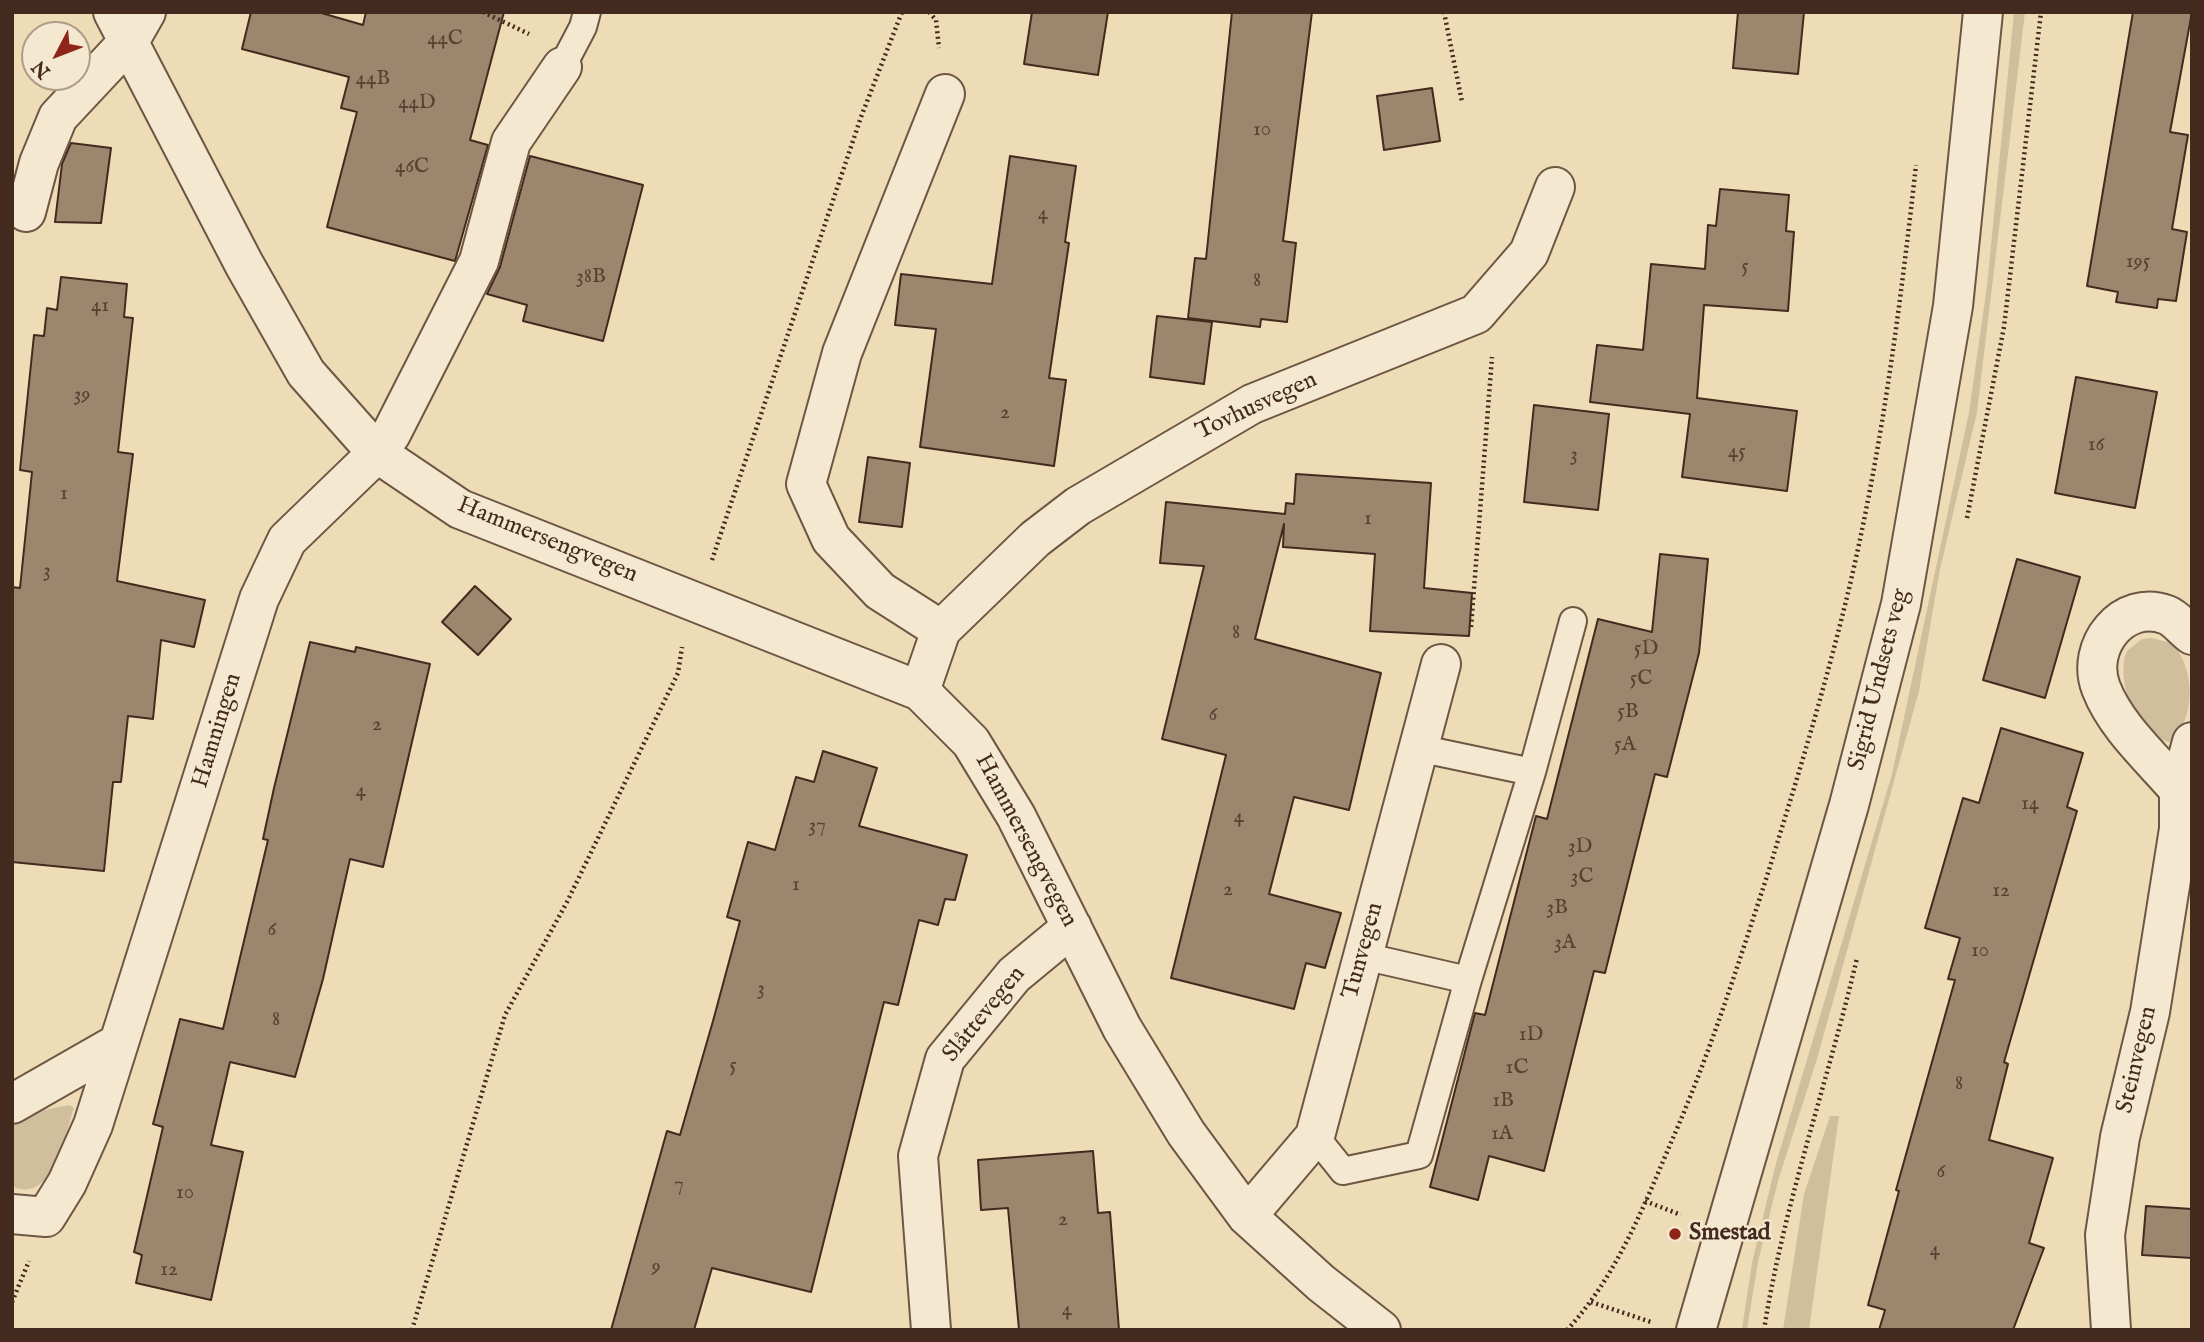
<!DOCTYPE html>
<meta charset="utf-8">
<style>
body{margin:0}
#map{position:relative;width:2204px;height:1342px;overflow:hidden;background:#eedcb7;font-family:"IM FELL English",serif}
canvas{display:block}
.frame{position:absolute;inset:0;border:14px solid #44291e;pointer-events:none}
.north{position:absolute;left:21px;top:21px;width:70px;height:70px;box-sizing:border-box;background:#f4e8d0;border:2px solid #ae9c89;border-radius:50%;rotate:228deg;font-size:19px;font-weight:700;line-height:28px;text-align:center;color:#44291e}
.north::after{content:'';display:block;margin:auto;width:24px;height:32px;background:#8f2418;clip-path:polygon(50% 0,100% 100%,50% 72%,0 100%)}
</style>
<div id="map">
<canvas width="2204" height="1342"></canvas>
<div class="frame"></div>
<div class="north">N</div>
</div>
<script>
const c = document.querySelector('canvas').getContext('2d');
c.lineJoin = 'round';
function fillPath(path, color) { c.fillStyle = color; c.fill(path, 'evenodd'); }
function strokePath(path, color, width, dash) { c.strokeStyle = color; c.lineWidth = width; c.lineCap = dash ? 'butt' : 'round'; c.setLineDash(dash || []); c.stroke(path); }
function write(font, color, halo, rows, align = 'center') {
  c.font = font + ' "IM FELL English",serif'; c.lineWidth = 5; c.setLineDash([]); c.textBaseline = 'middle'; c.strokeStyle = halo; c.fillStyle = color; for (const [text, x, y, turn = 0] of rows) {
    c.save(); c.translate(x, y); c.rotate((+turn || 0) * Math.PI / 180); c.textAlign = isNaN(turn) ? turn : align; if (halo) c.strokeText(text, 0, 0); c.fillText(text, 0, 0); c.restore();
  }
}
const green = new Path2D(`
 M 2014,12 L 2025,12 L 1977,412 L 1940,569 L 1919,691 L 1817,1059 L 1778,1181 L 1758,1262 L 1747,1330 L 1742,1329 L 1752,1263 L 1775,1167 L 1892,774 L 1969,412 L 1987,286 Z
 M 2151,638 L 2172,643 C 2195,668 2197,718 2170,742 C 2138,737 2114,680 2127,651 L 2142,639 Z
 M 69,1105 L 74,1108 C 65,1134 52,1206 12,1186 L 12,1124 L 24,1114 Z
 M 1830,1116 L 1839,1116 L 1809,1330 L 1783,1330 L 1804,1194 Z`);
const building = new Path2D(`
 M 251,12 L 318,12 L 363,25 L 366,12 L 504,12 L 470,140 L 488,145 L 455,261 L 327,227 L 357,112 L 341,108 L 349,77 L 242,49 Z
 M 1032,12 L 1108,12 L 1098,75 L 1024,64 Z
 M 1232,12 L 1312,12 L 1283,241 L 1296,243 L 1287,322 L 1261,319 L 1260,327 L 1188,318 L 1195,258 L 1206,259 Z
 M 1738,12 L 1804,12 L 1798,74 L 1733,68 Z
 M 2133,12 L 2192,12 L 2170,132 L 2188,135 L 2172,229 L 2187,232 L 2176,301 L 2158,299 L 2157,308 L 2116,302 L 2118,292 L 2087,286 Z
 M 1432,88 L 1440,141 L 1384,150 L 1377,96 Z
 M 71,143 L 111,148 L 101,223 L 55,222 L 62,164 Z
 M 530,156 L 643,185 L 603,341 L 523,321 L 527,305 L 487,294 L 500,267 Z
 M 1010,156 L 1076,166 L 1065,242 L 1069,243 L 1049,378 L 1066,380 L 1054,466 L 920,447 L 936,329 L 895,325 L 901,274 L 992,284 Z
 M 1720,189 L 1789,195 L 1786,231 L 1794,232 L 1788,311 L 1704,305 L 1697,398 L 1797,411 L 1787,491 L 1682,477 L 1690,414 L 1590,402 L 1597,345 L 1643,350 L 1651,264 L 1705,269 L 1708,225 L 1716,226 Z
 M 61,277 L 127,284 L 124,317 L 133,318 L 118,452 L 133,454 L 117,581 L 205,600 L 194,647 L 161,640 L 153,719 L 128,716 L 121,782 L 113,782 L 104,871 L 12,862 L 12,587 L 20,588 L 32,472 L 20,470 L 34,335 L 44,336 L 47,308 L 57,310 Z
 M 1157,316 L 1212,322 L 1204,384 L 1150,377 Z
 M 2076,377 L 2157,392 L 2135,508 L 2055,493 Z
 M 1534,405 L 1609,414 L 1598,510 L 1524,502 Z
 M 868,457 L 910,463 L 902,527 L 859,522 Z
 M 1296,474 L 1431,483 L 1424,588 L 1472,593 L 1469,636 L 1370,631 L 1375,554 L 1283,547 L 1284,524 L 1255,639 L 1381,673 L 1349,810 L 1294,797 L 1269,894 L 1341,913 L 1325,968 L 1306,963 L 1294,1009 L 1171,978 L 1226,755 L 1162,739 L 1204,566 L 1160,563 L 1166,502 L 1285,514 L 1286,503 L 1294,504 Z
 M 1660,554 L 1708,559 L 1699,653 L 1667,777 L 1655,774 L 1605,973 L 1594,971 L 1544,1171 L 1489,1156 L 1478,1200 L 1430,1187 L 1475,1013 L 1485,1015 L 1536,816 L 1547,819 L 1598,619 L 1652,632 Z
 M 2017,559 L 2080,577 L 2045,698 L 1983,680 Z
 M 475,586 L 511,619 L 478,655 L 442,622 Z
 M 310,642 L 355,652 L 356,647 L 430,664 L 383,867 L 350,859 L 323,979 L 295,1077 L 230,1062 L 211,1145 L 243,1152 L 211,1300 L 136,1283 L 142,1255 L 134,1252 L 163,1127 L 153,1124 L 180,1019 L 223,1029 L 268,840 L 263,839 L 274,788 Z
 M 2001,728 L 2083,753 L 2067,807 L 2077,811 L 2004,1062 L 2008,1064 L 1989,1140 L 2053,1158 L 2029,1243 L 2044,1248 L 2013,1330 L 1879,1330 L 1885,1310 L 1868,1305 L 1899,1191 L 1896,1190 L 1955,980 L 1948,979 L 1960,938 L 1925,928 L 1963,798 L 1979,803 Z
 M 823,751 L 877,768 L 859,826 L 967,855 L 955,900 L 945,899 L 938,925 L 919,920 L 898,1005 L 884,1002 L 811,1292 L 712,1268 L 694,1330 L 611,1330 L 667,1131 L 680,1135 L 713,1021 L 740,921 L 727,917 L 748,842 L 775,850 L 796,777 L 814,782 Z
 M 1093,1151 L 1098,1213 L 1110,1212 L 1119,1330 L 1019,1330 L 1008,1208 L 981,1210 L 978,1160 Z
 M 2146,1206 L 2192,1209 L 2192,1258 L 2142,1255 Z`);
const path = new Path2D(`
 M 483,12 L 529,34
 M 929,12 L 936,20 L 939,48
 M 1444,12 L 1462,102
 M 1967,518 L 2004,327 L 2041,12
 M 712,560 L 861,117 L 902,12
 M 1471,627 L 1492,357
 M 1645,1201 L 1681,1215
 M 12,1302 L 29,1261
 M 1591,1302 L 1651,1322
 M 412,1330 L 505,1015 L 567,902 L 678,673 L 682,647
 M 1567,1330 C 1619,1274 1646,1200 1676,1131 C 1712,1047 1739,962 1767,876 C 1796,783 1824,691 1847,597 C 1881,456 1900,309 1916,165
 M 1764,1330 C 1784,1203 1828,1082 1857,958`);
const service = new Path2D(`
 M 562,67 L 583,27 L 587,12
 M 1532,772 L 1573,621
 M 1363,956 L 1468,980 L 1532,772 L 1418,748
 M 1315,1136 L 1343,1171 L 1419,1155 L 1468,980`);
const minor = new Path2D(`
 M 113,12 L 244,264 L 306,373 L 377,453 L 460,509 L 920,691 L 971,742 L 1016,816 L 1122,1028 L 1186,1133 L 1247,1216 L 1321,1283 L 1381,1330
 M 26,212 L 39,163 L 58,117 L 130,40 L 146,12
 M 941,630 L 880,591 L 831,539 L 806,484 L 842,353 L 945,94
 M 920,691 L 941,630 L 1035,539 L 1078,506 L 1252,404 L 1476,314 L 1529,253 L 1555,187
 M 2179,790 C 2152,758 2116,727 2101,688 C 2085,647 2123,598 2167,615 C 2175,618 2184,629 2192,635
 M 12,1104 L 117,1044
 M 12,1214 L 46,1217 L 67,1183 L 93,1125 L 259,599 L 287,540 L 377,453 L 391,434 L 479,261 L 511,142 L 562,67
 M 1247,1216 L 1315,1136 L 1441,664
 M 931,1330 L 918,1156 L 945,1059 L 1014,975 L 1072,927
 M 2111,1330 L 2105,1235 L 2120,1137 L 2150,1012 L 2179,829 L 2179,790 L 2192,742`);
const tertiary = new Path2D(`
 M 1696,1330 L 1849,805 L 1901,604 L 1953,306 L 1983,12`);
const markers = [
 [1675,1234,7,"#8f2418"]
];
const numberNames = [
 ["44C",445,40],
 ["44B",373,80],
 ["44D",417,104],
 ["10",1262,131],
 ["46C",412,168],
 ["4",1043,215],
 ["195",2138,263],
 ["5",1745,268],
 ["38B",591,278],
 ["8",1257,282],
 ["41",100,307],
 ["39",82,396],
 ["2",1005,414],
 ["16",2096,446],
 ["45",1737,453],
 ["3",1574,456],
 ["1",64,495],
 ["1",1368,520],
 ["3",47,572],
 ["8",1236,634],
 ["5D",1646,650],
 ["5C",1641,680],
 ["5B",1628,713],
 ["6",1213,716],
 ["2",377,726],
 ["5A",1625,746],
 ["4",361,792],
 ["14",2030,805],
 ["4",1239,818],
 ["37",817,827],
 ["3D",1580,848],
 ["3C",1582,878],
 ["1",796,886],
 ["2",1228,891],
 ["12",2001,892],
 ["3B",1557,909],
 ["6",272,931],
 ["3A",1565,944],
 ["10",1980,952],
 ["3",761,990],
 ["8",276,1021],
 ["1D",1531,1036],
 ["5",733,1067],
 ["1C",1517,1069],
 ["8",1959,1085],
 ["1B",1503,1102],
 ["1A",1502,1135],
 ["6",1941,1173],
 ["7",679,1186],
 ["10",185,1194],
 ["2",1063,1221],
 ["4",1935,1251],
 ["9",656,1268],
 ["12",169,1271],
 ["4",1067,1311]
];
const streetNames = [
 ["Tovhusvegen",1257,407,-25],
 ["Hammersengvegen",547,541,22],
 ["Sigrid Undsets veg",1880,680,-76],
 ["Hamningen",218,731,-73],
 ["Hammersengvegen",1025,841,62],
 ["Tunvegen",1364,951,-75],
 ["Slåttevegen",985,1015,-51],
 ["Steinvegen",2138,1060,-77]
];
const poiNames = [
 ["Smestad",1689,1234]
];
fillPath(green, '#d1be9d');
fillPath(building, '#9c866e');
strokePath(building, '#44291e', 2);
strokePath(service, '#6e5644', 30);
strokePath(minor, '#6e5644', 42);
strokePath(tertiary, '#6e5644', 42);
strokePath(path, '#44291e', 4.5, [2, 3.5]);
strokePath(service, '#f4e8d0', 26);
strokePath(minor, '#f4e8d0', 38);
strokePath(tertiary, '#f4e8d0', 38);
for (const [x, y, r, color] of markers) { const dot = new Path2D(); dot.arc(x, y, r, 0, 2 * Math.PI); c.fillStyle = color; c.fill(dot); strokePath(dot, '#f4e8d0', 2.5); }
write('21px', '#5a4032', null, numberNames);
write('24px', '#44291e', '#f4e8d0', streetNames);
write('bold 24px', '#44291e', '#f4e8d0', poiNames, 'left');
</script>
